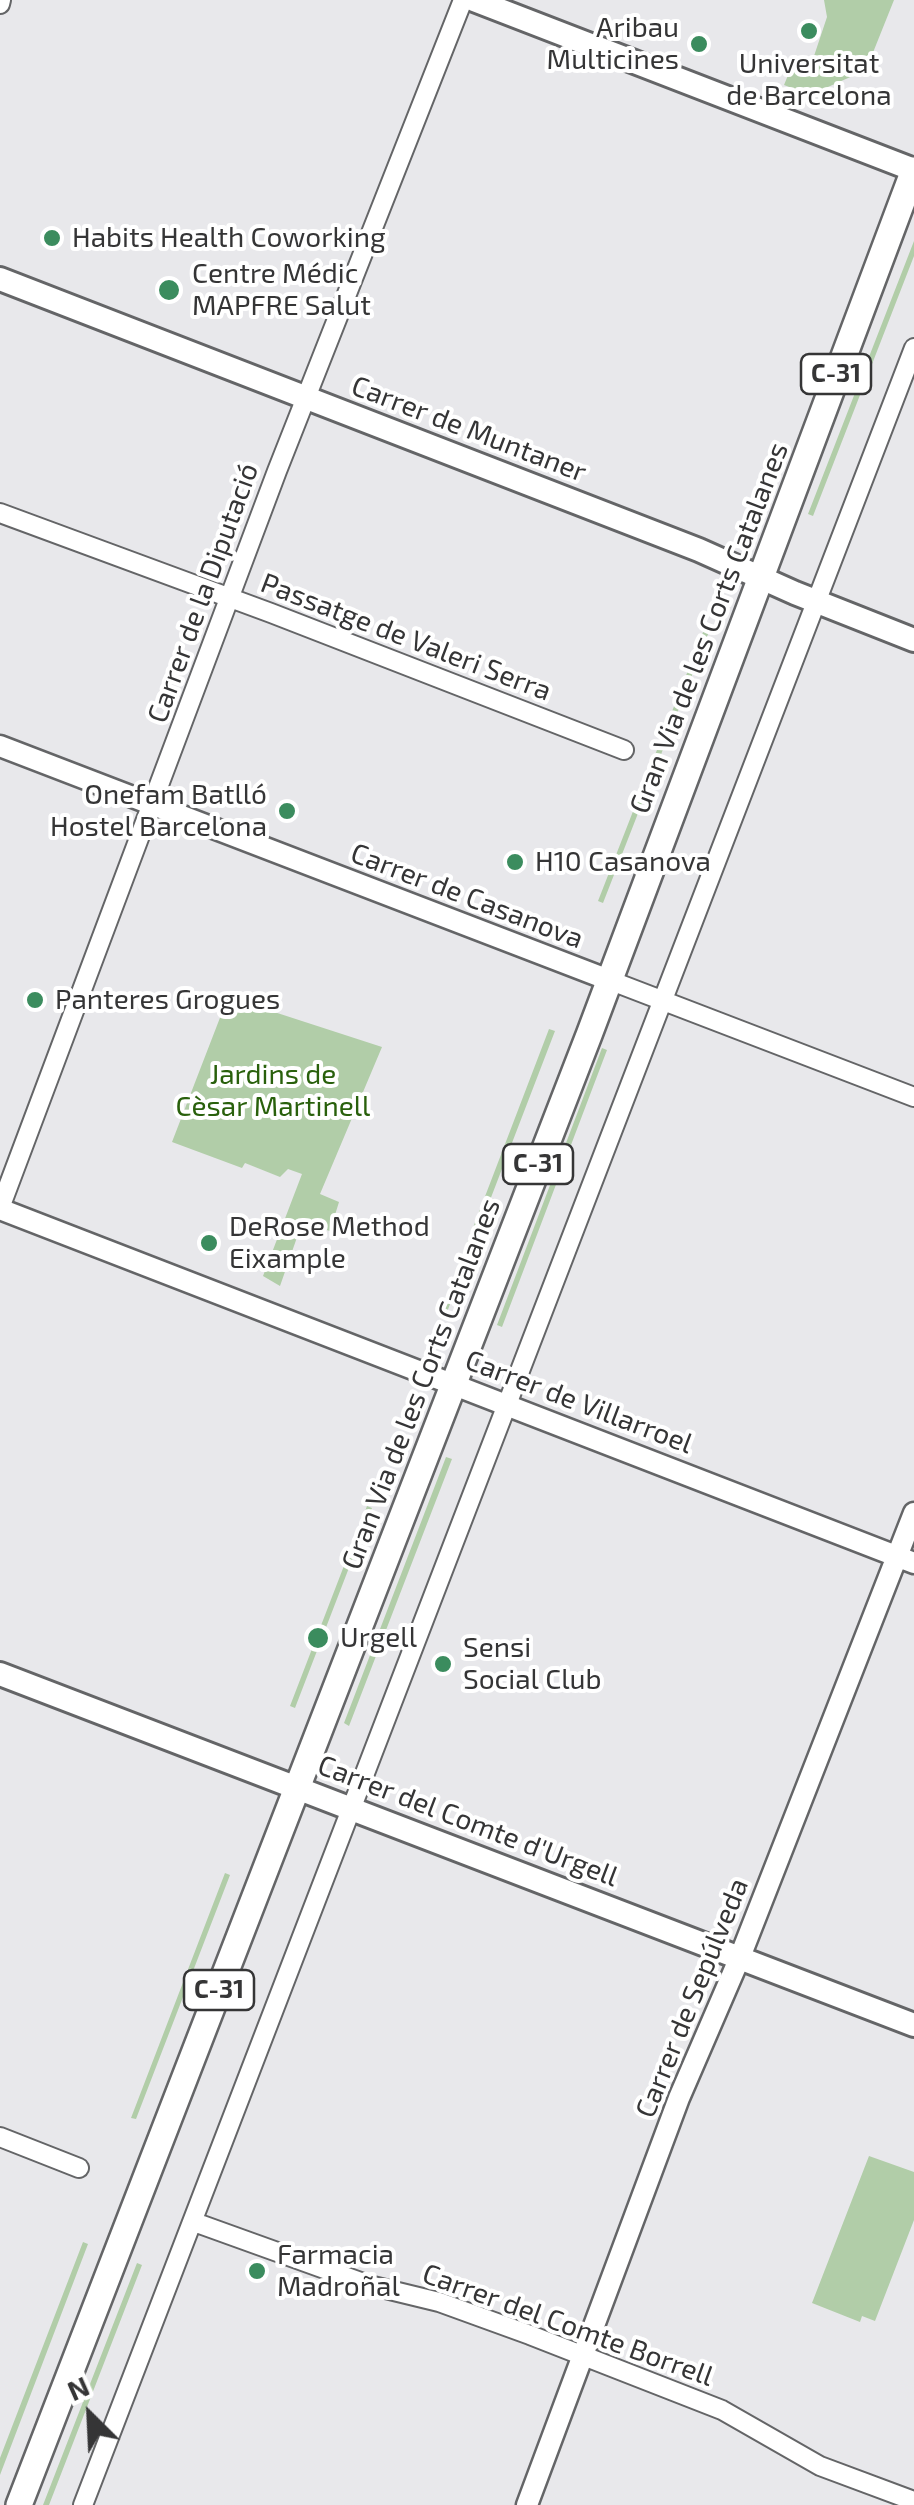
<!DOCTYPE html>
<meta charset="utf-8">
<style>
body{margin:0}
#map{position:relative;width:914px;height:2505px;overflow:hidden;background:#e8e8eb;font-family:"Exo 2",sans-serif}
canvas{display:block}
.north{position:absolute;left:40px;top:2365px;width:100px;height:100px;-webkit-text-stroke:8px #fff;paint-order:stroke;rotate:336deg;font-size:28px;font-weight:700;line-height:40px;text-align:center;color:#353536}
.north::after{content:'';display:block;margin:auto;width:35px;height:45px;background:#353536;clip-path:polygon(50% 0,100% 100%,50% 72%,0 100%)}
</style>
<div id="map">
<canvas width="914" height="2505"></canvas>
<div class="north">N</div>
</div>
<script>
const c = document.querySelector('canvas').getContext('2d');
c.lineJoin = 'round';
function fillPath(path, color) { c.fillStyle = color; c.fill(path, 'evenodd'); }
function strokePath(path, color, width, dash) { c.strokeStyle = color; c.lineWidth = width; c.lineCap = dash ? 'butt' : 'round'; c.setLineDash(dash || []); c.stroke(path); }
function write(font, color, halo, rows, align = 'center') {
  c.font = font + ' "Exo 2",sans-serif'; c.lineWidth = 8; c.setLineDash([]); c.textBaseline = 'middle'; c.strokeStyle = halo; c.fillStyle = color; for (const [text, x, y, turn = 0] of rows) {
    c.save(); c.translate(x, y); c.rotate((+turn || 0) * Math.PI / 180); c.textAlign = isNaN(turn) ? turn : align; if (halo) c.strokeText(text, 0, 0); c.fillText(text, 0, 0); c.restore();
  }
}
const green = new Path2D(`
 M 824,0 L 894,0 L 866,70 L 810,95 L 784,85 L 791,68 L 808,74 L 827,17 Z
 M 914,241 L 914,256 L 813,516 L 808,514 Z
 M 705,627 L 710,629 L 603,903 L 598,901 Z
 M 228,997 L 382,1047 L 320,1194 L 339,1202 L 330,1231 L 302,1223 L 280,1286 L 263,1276 L 302,1174 L 288,1169 L 280,1177 L 245,1163 L 242,1168 L 172,1142 Z
 M 549,1029 L 555,1031 L 447,1312 L 442,1309 Z
 M 602,1048 L 607,1050 L 502,1327 L 497,1325 Z
 M 446,1457 L 452,1459 L 349,1726 L 344,1723 Z
 M 367,1506 L 372,1508 L 295,1708 L 290,1706 Z
 M 225,1873 L 230,1875 L 136,2119 L 131,2118 Z
 M 869,2156 L 914,2172 L 914,2220 L 875,2321 L 862,2316 L 860,2322 L 812,2303 Z
 M 83,2242 L 88,2244 L 0,2475 L 0,2458 Z
 M 137,2263 L 142,2265 L 49,2505 L 43,2505 Z`);
const minor = new Path2D(`
 M 0,4 L 1,0
 M 0,513 L 271,613 L 624,750
 M 609,980 L 914,1097
 M 0,1208 L 277,471 L 463,0
 M 0,2137 L 79,2168
 M 194,2222 L 369,2285 L 439,2302 L 530,2335 L 722,2410 L 820,2466 L 914,2501
 M 83,2505 L 914,348`);
const tertiary = new Path2D(`
 M 0,746 L 609,980
 M 0,1209 L 914,1563
 M 527,2505 L 679,2098 L 740,1957 L 914,1513`);
const secondary = new Path2D(`
 M 474,0 L 914,170
 M 0,279 L 699,550 L 795,593 L 914,640
 M 0,1674 L 914,2025`);
const primary = new Path2D(`
 M 19,2505 L 589,1035 L 914,170`);
const markers = [
 [809,31,10,"#3b8c5e"],
 [699,44,10,"#3b8c5e"],
 [52,238,10,"#3b8c5e"],
 [169,290,12,"#3b8c5e"],
 [287,811,10,"#3b8c5e"],
 [515,862,10,"#3b8c5e"],
 [35,1000,10,"#3b8c5e"],
 [209,1243,10,"#3b8c5e"],
 [318,1638,12,"#3b8c5e"],
 [443,1664,10,"#3b8c5e"],
 [257,2271,10,"#3b8c5e"]
];
const shields = [
 [836,374,70],
 [538,1164,70],
 [219,1990,70]
];
const shieldNames = [
 ["C-31",836,374],
 ["C-31",538,1164],
 ["C-31",219,1990]
];
const poiNames = [
 ["Aribau",679,28,"right"],
 ["Multicines",679,60,"right"],
 ["Universitat",809,64,"center"],
 ["de Barcelona",809,96,"center"],
 ["Habits Health Coworking",72,238],
 ["Centre Médic",192,274],
 ["MAPFRE Salut",192,306],
 ["Onefam Batlló",267,795,"right"],
 ["Hostel Barcelona",267,827,"right"],
 ["H10 Casanova",535,862],
 ["Panteres Grogues",55,1000],
 ["DeRose Method",229,1227],
 ["Eixample",229,1259],
 ["Urgell",340,1638],
 ["Sensi",463,1648],
 ["Social Club",463,1680],
 ["Farmacia",277,2255],
 ["Madroñal",277,2287]
];
const streetNames = [
 ["Carrer de Muntaner",469,429,21],
 ["Carrer de la Diputació",203,593,-70],
 ["Gran Via de les Corts Catalanes",709,628,-69],
 ["Passatge de Valeri Serra",406,637,21],
 ["Carrer de Casanova",467,896,21],
 ["Gran Via de les Corts Catalanes",421,1384,-69],
 ["Carrer de Villarroel",579,1402,21],
 ["Carrer del Comte d'Urgell",468,1821,21],
 ["Carrer de Sepúlveda",692,1998,-68],
 ["Carrer del Comte Borrell",568,2325,20]
];
const parkNames = [
 ["Jardins de",273,1075],
 ["Cèsar Martinell",273,1107]
];
fillPath(green, '#b1cda8');
strokePath(minor, '#646567', 22);
strokePath(tertiary, '#646567', 25);
strokePath(secondary, '#646567', 28);
strokePath(primary, '#646567', 30);
strokePath(minor, '#fff', 18);
strokePath(tertiary, '#fff', 20);
strokePath(secondary, '#fff', 22);
strokePath(primary, '#fff', 25);
for (const [x, y, r, color] of markers) { const dot = new Path2D(); dot.arc(x, y, r, 0, 2 * Math.PI); c.fillStyle = color; c.fill(dot); strokePath(dot, '#fff', 4); }
for (const [x, y, w] of shields) { const box = new Path2D(); box.roundRect(x - w / 2, y - 20, w, 40, 8); c.fillStyle = '#fff'; c.fill(box); strokePath(box, '#353536', 2.5); }
write('bold 25px', '#353536', null, shieldNames);
write('28px', '#353536', '#fff', poiNames, 'left');
write('28px', '#353536', '#fff', streetNames);
write('28px', '#29600c', '#fff', parkNames);
</script>
